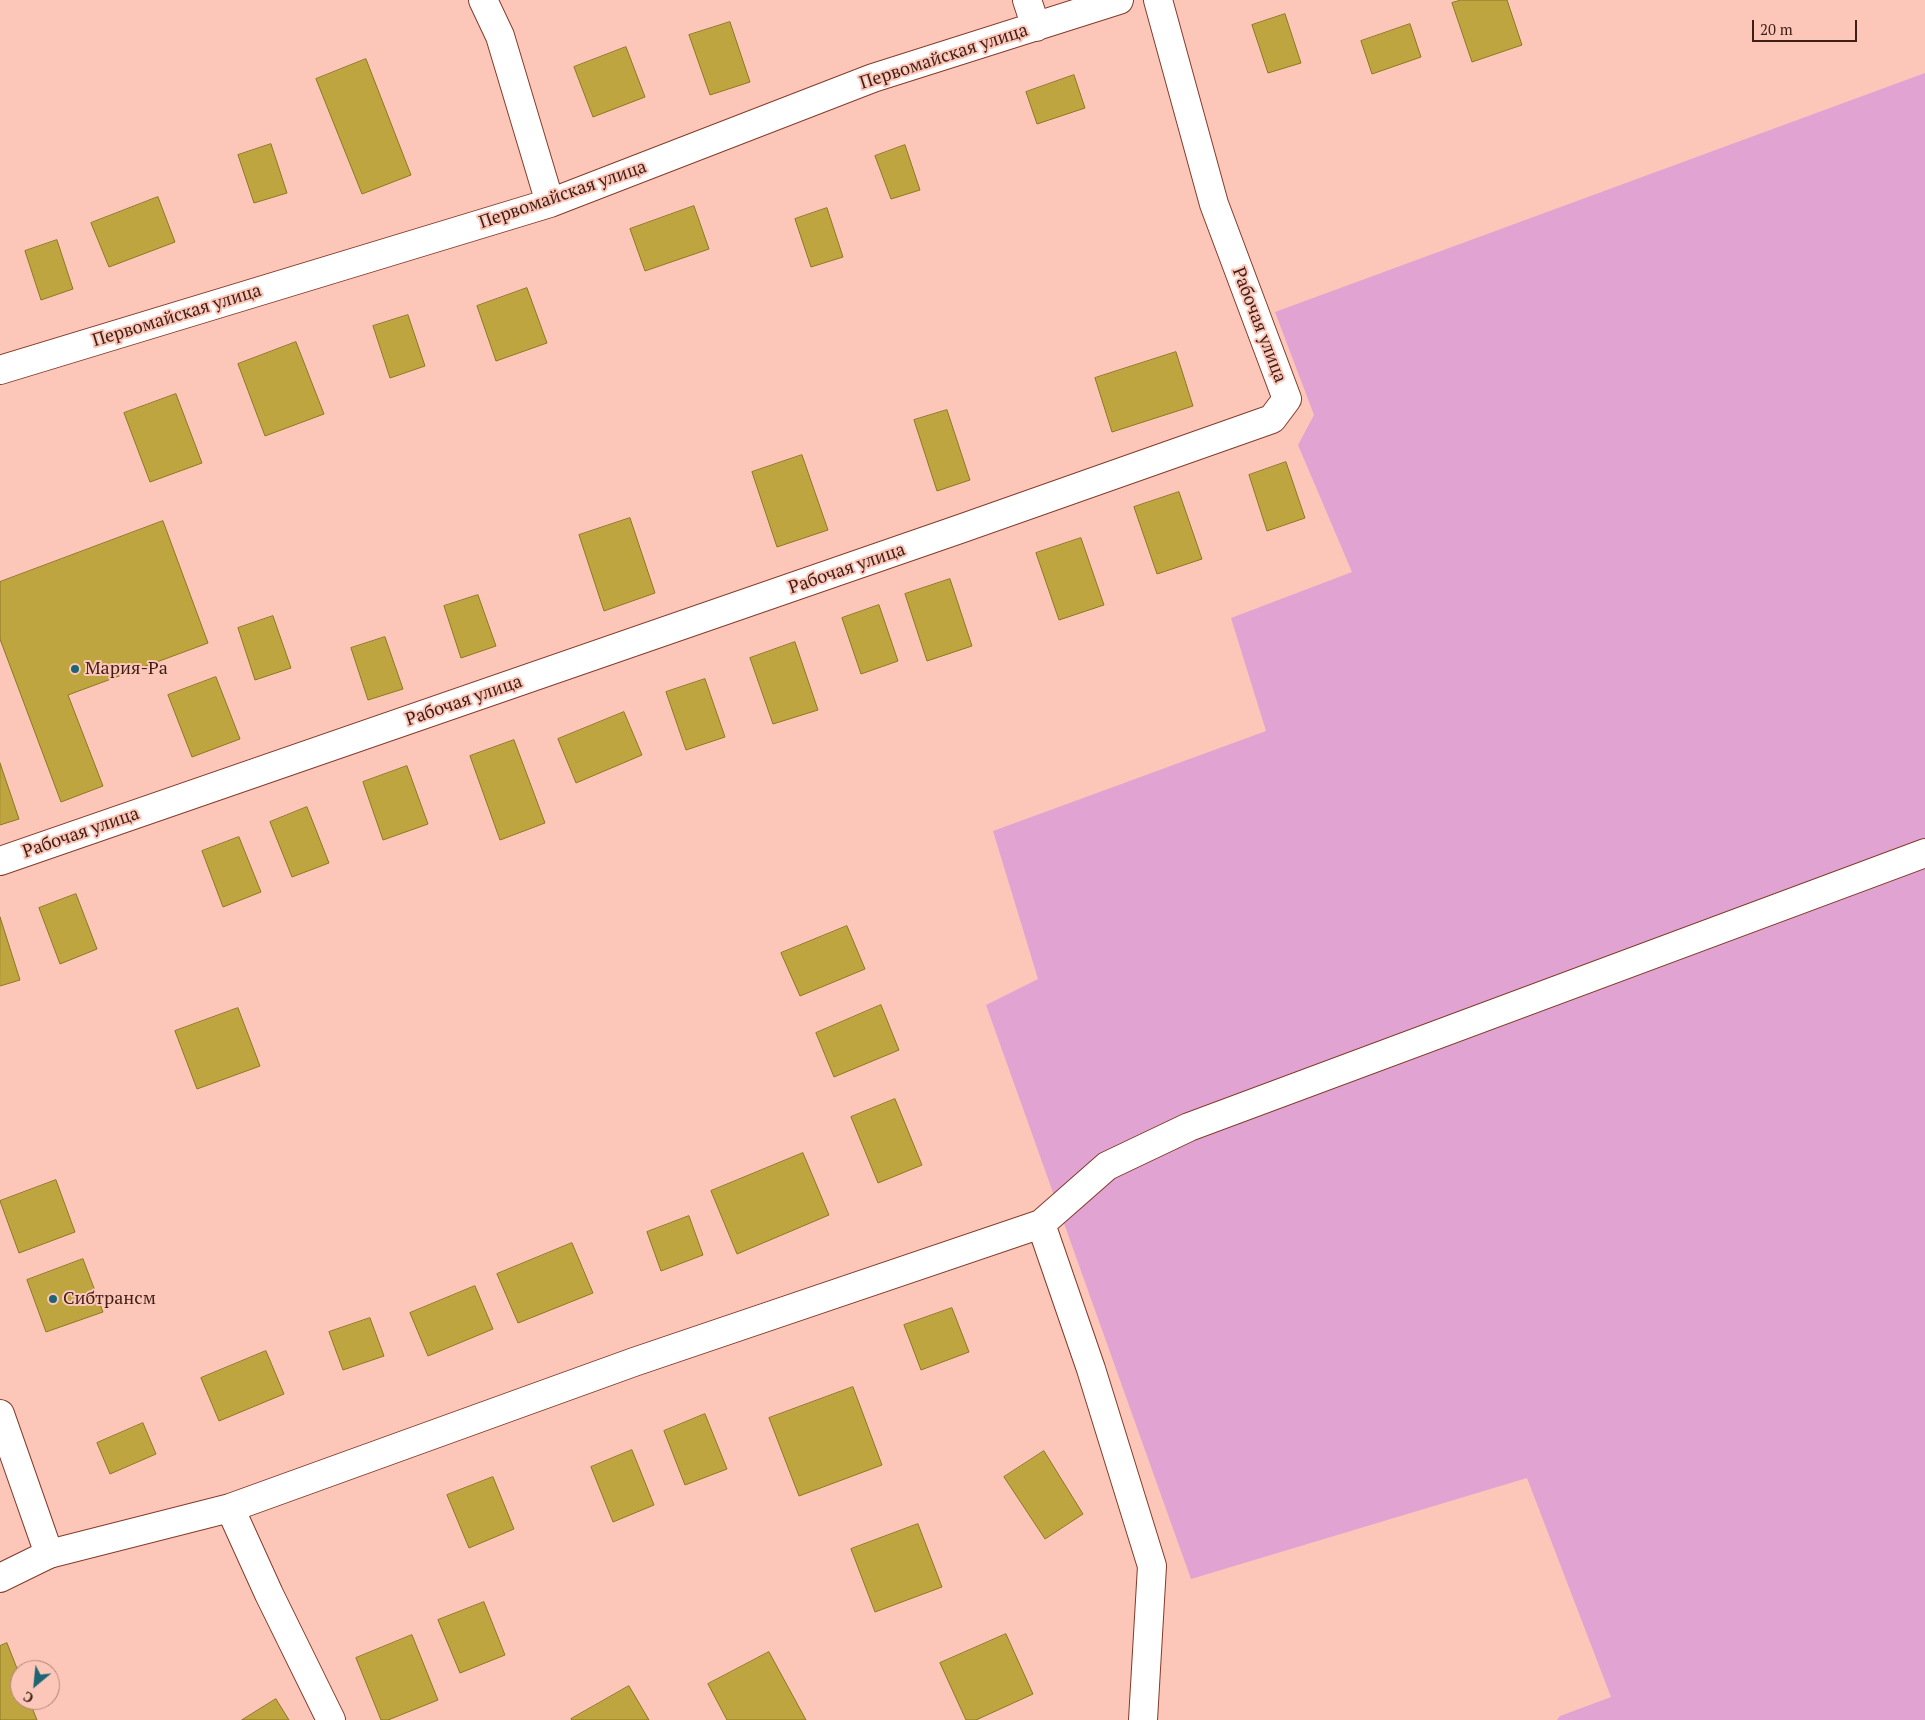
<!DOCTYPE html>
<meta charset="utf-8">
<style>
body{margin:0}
#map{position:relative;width:1925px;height:1720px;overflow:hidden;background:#fcc7b9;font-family:"PT Serif",serif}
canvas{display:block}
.north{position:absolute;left:10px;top:1660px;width:50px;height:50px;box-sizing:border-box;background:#fcc7b9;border:1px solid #b08378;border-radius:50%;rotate:208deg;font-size:14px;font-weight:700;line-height:20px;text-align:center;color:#3f1e16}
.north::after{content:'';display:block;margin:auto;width:18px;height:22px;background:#1e6574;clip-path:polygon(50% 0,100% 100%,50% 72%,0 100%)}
.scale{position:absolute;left:1752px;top:20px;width:105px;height:22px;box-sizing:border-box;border:2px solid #3f1e16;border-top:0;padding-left:6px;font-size:15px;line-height:18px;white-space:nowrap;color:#3f1e16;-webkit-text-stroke:4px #fcc7b9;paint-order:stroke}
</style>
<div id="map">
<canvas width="1925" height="1720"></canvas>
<div class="north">С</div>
<div class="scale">20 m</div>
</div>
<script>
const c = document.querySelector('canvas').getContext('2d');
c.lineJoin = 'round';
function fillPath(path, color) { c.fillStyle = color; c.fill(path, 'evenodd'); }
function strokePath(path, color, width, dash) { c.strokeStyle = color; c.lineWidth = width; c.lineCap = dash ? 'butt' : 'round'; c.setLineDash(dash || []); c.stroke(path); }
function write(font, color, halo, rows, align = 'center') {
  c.font = font + ' "PT Serif",serif'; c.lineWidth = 4; c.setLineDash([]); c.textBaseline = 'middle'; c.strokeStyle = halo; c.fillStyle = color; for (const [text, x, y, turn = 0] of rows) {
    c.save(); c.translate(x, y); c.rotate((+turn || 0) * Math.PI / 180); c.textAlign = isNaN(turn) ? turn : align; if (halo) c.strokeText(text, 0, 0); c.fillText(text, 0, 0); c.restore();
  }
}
const green = new Path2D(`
 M 1925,73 L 1925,1720 L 1557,1720 L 1560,1716 L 1611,1697 L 1527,1478 L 1191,1579 L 986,1005 L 1038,979 L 993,831 L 1266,731 L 1231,618 L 1352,572 L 1298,445 L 1314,415 L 1275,312 Z`);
const building = new Path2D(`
 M 1461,0 L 1507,0 L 1522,45 L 1472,62 L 1452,3 Z
 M 1285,14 L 1301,63 L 1268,73 L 1252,25 Z
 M 730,22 L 750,82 L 710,95 L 689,35 Z
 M 1410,24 L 1421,57 L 1372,74 L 1361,41 Z
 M 626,47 L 645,97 L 593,117 L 574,67 Z
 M 366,59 L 411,175 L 362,194 L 316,79 Z
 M 1074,75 L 1085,108 L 1037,124 L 1026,92 Z
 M 271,144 L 287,193 L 254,203 L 238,155 Z
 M 905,145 L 920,190 L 891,199 L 875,156 Z
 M 158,197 L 175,242 L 109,267 L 91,223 Z
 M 694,206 L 709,249 L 645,271 L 630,229 Z
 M 827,208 L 843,257 L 811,267 L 795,219 Z
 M 57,240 L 73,289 L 41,300 L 25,251 Z
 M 527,288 L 547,343 L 496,361 L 477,306 Z
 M 408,315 L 425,366 L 390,378 L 373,326 Z
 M 296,342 L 324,414 L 265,436 L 238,364 Z
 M 1176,352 L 1193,406 L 1112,432 L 1095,378 Z
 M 176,394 L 202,463 L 150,482 L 124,413 Z
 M 947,410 L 970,480 L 937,491 L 914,420 Z
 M 802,455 L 828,530 L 777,547 L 752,472 Z
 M 1286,462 L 1305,518 L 1267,531 L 1249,475 Z
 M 1179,492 L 1202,559 L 1157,574 L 1134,507 Z
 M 630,518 L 655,593 L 604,611 L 579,535 Z
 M 163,521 L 208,643 L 68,695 L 103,786 L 61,802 L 0,639 L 0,582 Z
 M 1081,538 L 1104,605 L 1059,620 L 1036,553 Z
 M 950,579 L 972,646 L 927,661 L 905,594 Z
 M 478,595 L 496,646 L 461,658 L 444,606 Z
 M 879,605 L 898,661 L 861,674 L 842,618 Z
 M 273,616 L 291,668 L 255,680 L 238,628 Z
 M 385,637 L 403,689 L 368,700 L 351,648 Z
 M 795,642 L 818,710 L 773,724 L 750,658 Z
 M 216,677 L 240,739 L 192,757 L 168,695 Z
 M 705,679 L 725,737 L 686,750 L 666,692 Z
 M 624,712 L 642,755 L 576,783 L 558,739 Z
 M 514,740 L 545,823 L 500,840 L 470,756 Z
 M 0,763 L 19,819 L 0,825 Z
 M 407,766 L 428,824 L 383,840 L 363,782 Z
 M 307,807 L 329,863 L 292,877 L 270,822 Z
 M 239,837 L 261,892 L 223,907 L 202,851 Z
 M 76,894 L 97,949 L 60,964 L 39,908 Z
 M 0,917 L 20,980 L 0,986 Z
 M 847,926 L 865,969 L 800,996 L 781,953 Z
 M 881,1005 L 899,1050 L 834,1077 L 816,1033 Z
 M 238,1008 L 260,1066 L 197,1089 L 175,1031 Z
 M 895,1099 L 922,1165 L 878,1183 L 851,1117 Z
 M 803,1153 L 829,1215 L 737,1254 L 711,1191 Z
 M 56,1180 L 75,1232 L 19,1253 L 0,1201 Z
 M 689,1216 L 703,1255 L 661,1271 L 647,1232 Z
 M 572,1243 L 593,1293 L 518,1323 L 497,1274 Z
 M 83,1259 L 103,1312 L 46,1332 L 27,1280 Z
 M 475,1286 L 493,1329 L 428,1356 L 410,1313 Z
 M 952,1308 L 969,1352 L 921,1370 L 904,1325 Z
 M 370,1318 L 384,1356 L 343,1370 L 329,1332 Z
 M 266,1351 L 284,1394 L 219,1421 L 201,1378 Z
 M 853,1387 L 882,1465 L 799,1496 L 769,1418 Z
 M 705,1414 L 727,1469 L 685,1485 L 664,1431 Z
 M 143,1423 L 156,1454 L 110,1474 L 97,1443 Z
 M 632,1450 L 654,1505 L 613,1522 L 591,1467 Z
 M 1044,1451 L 1083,1514 L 1045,1539 L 1004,1477 Z
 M 493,1477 L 514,1529 L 469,1548 L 447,1495 Z
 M 918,1524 L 942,1587 L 875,1612 L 851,1549 Z
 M 484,1602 L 505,1655 L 460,1673 L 438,1620 Z
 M 1006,1634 L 1033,1694 L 976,1720 L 966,1720 L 940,1663 Z
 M 412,1635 L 438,1700 L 388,1720 L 381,1720 L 356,1658 Z
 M 7,1643 L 20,1676 L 20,1700 L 29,1700 L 37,1720 L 0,1720 L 0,1646 Z
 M 769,1652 L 806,1720 L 727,1720 L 708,1684 Z
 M 629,1686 L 649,1720 L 572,1720 L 571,1719 Z
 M 276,1699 L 289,1720 L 242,1720 Z`);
const minor = new Path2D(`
 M 483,0 L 500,36 L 550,203
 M 1027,0 L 1036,27
 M 0,370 L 550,203 L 873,78 L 1119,0
 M 0,861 L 960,529 L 1272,419 L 1287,399 L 1214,204 L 1158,0
 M 1041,1224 L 1107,1166 L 1189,1127 L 1925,853
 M 230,1508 L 269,1594 L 331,1720
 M 49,1554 L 230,1508 L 634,1362 L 1041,1224 L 1091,1369 L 1152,1566 L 1143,1720`);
const tertiary = new Path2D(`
 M 0,1414 L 49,1554 L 0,1578`);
const markers = [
 [75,669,5,"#1e6574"],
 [53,1299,5,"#1e6574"]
];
const streetNames = [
 ["Первомайская улица",944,57,-18],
 ["Первомайская улица",563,195,-19],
 ["Первомайская улица",177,316,-17],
 ["Рабочая улица",1259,325,69],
 ["Рабочая улица",847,569,-19],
 ["Рабочая улица",464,701,-19],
 ["Рабочая улица",81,833,-19]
];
const poiNames = [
 ["Мария-Ра",85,669],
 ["Сибтрансм",63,1299]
];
fillPath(green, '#e1a4d2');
fillPath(building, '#bea53f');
strokePath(building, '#8c7820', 1);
strokePath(minor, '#843b29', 30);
strokePath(tertiary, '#843b29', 30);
strokePath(minor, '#fff', 28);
strokePath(tertiary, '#fff', 28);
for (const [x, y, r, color] of markers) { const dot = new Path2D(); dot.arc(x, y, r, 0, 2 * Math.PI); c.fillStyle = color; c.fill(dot); strokePath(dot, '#fcc7b9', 2); }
write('18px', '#3f1e16', '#fcc7b9', streetNames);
write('18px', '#3f1e16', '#fcc7b9', poiNames, 'left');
</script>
